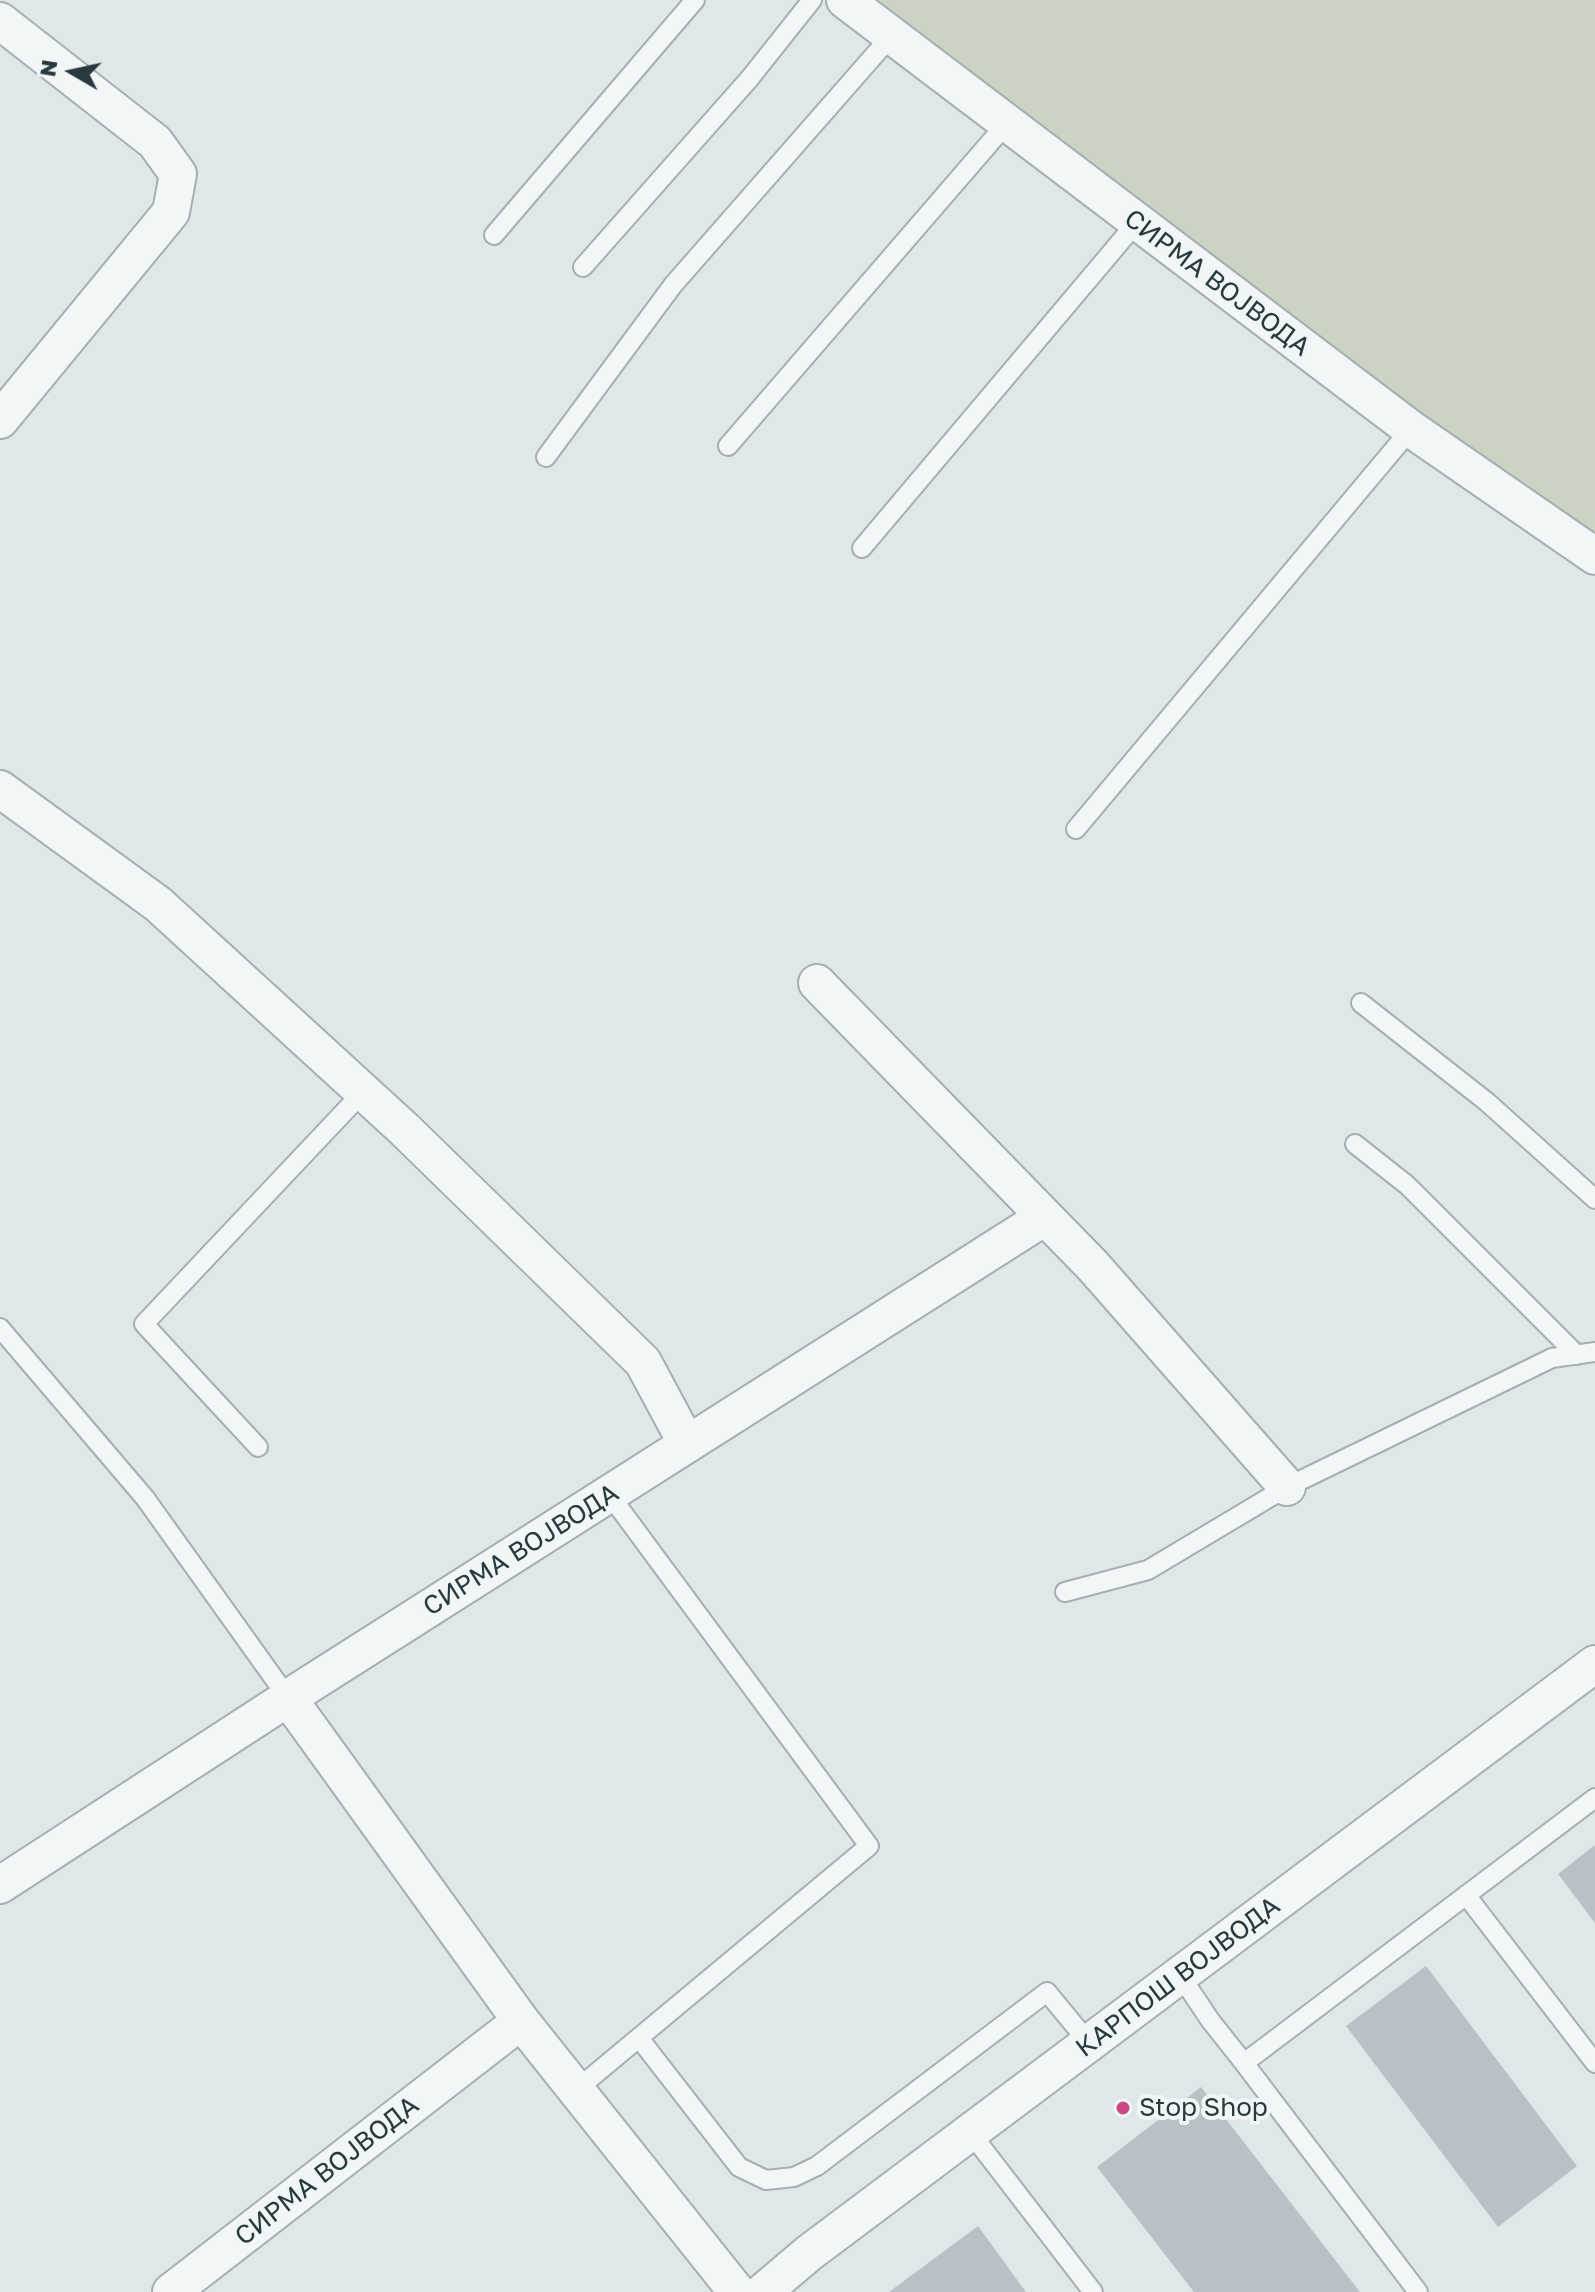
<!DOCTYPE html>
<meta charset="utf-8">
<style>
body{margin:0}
#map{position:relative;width:1595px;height:2292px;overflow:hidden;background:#e0e7e9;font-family:"Golos Text",sans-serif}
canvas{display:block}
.north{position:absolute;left:32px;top:32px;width:80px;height:80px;-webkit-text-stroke:6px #f0f5f6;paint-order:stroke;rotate:279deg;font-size:22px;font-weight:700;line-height:32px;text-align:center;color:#293940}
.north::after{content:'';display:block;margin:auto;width:28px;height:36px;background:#293940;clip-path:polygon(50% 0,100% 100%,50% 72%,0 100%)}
</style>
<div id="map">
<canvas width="1595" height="2292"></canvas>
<div class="north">N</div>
</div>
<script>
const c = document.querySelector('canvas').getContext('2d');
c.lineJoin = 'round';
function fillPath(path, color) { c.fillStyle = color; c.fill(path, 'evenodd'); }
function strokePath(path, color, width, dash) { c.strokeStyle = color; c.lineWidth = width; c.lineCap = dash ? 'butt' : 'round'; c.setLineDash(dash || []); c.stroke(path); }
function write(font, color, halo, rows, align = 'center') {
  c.font = font + ' "Golos Text",sans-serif'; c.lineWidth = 8; c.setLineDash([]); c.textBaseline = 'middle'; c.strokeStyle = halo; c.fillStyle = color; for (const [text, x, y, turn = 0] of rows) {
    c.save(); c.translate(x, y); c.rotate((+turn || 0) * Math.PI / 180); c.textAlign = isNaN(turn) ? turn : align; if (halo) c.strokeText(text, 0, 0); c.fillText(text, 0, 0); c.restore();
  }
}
const green = new Path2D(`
 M 845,0 L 1595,0 L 1595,556 Z`);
const building = new Path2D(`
 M 1595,1845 L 1595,1923 L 1558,1874 Z
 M 1426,1966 L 1577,2166 L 1498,2227 L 1346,2026 Z
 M 1201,2087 L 1360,2292 L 1194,2292 L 1097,2167 Z
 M 978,2226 L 1026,2292 L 889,2292 Z`);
const service = new Path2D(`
 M 494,235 L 695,0
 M 583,267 L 750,78 L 812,0
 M 728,446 L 1007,123
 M 546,457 L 673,285 L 892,35
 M 862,548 L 1137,222
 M 1076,829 L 1411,429
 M 1361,1003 L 1487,1102 L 1595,1199
 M 1355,1144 L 1407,1185 L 1577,1355
 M 0,1328 L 145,1498 L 288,1698
 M 258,1447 L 144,1324 L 363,1092
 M 1065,1592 L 1148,1570 L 1287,1487 L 1552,1358 L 1595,1352
 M 1466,1895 L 1595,2063
 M 1180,1975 L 1210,2020 L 1244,2063 L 1595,1798
 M 639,2038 L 739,2167 L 766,2180 L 794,2177 L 817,2166 L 1047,1992 L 1089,2043
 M 1244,2063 L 1418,2292
 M 576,2090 L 869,1846 L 609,1494
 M 970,2132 L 1093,2292`);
const minor = new Path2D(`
 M 845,0 L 1411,429 L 1595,556
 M 0,21 L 155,142 L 178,174 L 171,212 L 0,420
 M 0,789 L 158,904 L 404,1129 L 643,1362 L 687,1444
 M 817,983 L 1093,1266 L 1287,1487
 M 288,1698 L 521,2021 L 737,2292
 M 0,1885 L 288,1698 L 1043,1218
 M 171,2292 L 521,2021
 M 763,2292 L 809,2253 L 1595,1664`);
const markers = [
 [1123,2108,8,"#cb4886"]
];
const streetNames = [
 ["СИРМА ВОЈВОДА",1217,283,37],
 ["СИРМА ВОЈВОДА",521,1550,-32],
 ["КАРПОШ ВОЈВОДА",1178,1977,-37],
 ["СИРМА ВОЈВОДА",327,2171,-38]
];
const poiNames = [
 ["Stop Shop",1139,2108]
];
fillPath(green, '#cbd3c2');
fillPath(building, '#b8c1c6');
strokePath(service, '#a5afb3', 22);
strokePath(minor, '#a5afb3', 40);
strokePath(service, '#f3f6f7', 18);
strokePath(minor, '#f3f6f7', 36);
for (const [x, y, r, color] of markers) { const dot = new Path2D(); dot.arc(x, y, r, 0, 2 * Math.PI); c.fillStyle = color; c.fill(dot); strokePath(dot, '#f0f5f6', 3); }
write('26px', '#293940', '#f0f5f6', streetNames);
write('26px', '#293940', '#f0f5f6', poiNames, 'left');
</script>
